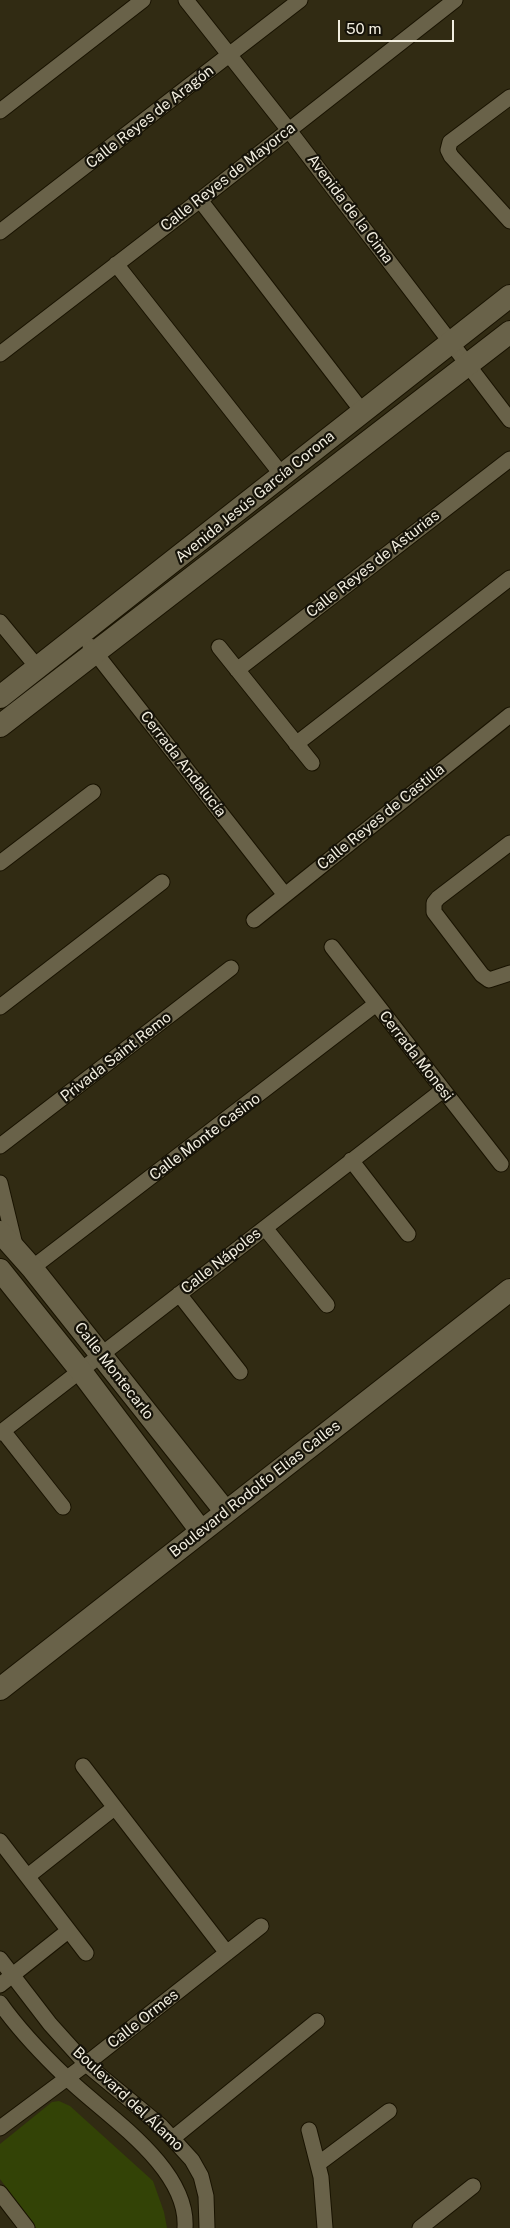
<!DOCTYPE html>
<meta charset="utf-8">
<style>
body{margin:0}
#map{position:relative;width:510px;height:2228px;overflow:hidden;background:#312b13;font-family:"Public Sans",sans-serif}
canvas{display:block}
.scale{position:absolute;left:338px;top:20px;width:116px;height:22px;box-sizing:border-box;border:2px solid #f2eee0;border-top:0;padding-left:6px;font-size:15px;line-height:18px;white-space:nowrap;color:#f2eee0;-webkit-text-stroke:4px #161309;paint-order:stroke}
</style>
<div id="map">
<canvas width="510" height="2228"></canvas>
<div class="scale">50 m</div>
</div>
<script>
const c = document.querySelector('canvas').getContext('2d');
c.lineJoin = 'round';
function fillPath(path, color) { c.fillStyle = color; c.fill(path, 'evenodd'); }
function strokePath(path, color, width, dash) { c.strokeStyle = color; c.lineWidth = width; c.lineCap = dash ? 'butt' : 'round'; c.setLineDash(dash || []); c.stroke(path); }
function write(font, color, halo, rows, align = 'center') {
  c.font = font + ' "Public Sans",sans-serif'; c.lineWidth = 4.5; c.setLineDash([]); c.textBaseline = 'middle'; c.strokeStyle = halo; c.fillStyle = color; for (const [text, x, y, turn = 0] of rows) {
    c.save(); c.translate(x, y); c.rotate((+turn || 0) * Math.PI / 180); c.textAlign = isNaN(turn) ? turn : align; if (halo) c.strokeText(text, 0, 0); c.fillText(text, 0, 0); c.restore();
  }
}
const green = new Path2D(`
 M 59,2101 L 70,2106 L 153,2181 L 164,2212 L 167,2228 L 36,2228 L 0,2179 L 0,2144 L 52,2102 Z`);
const street = new Path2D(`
 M 186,0 L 288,129 L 510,420
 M 510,97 L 450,142 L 448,150 L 451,156 L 510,221
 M 0,111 L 143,0
 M 200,200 L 362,411
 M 0,232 L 300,0
 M 116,264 L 282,475
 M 0,354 L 200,200 L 455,0
 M 0,622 L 38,668
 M 90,646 L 285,895
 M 219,647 L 312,763
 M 237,670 L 510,459
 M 296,744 L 510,578
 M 510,843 L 438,898 L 434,903 L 434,912 L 482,975 L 489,980 L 510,973
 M 0,863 L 93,792
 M 254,920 L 510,715
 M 332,947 L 501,1164
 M 0,1007 L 162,882
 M 0,1146 L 231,968
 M 351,1160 L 408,1234
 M 0,1183 L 15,1245
 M 265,1228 L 327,1305
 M 32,1268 L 376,1004
 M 179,1294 L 240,1372
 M 3,1431 L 63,1507
 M 0,1433 L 443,1090
 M 83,1766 L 227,1953
 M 0,1841 L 86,1953
 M 28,1876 L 114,1808
 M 0,1959 L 50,2024 L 86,2064 L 161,2126 L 192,2160 L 201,2176 L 206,2196 L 207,2228
 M 0,1985 L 68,1931
 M 0,2003 C 19,2030 42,2054 66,2077 C 105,2115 189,2167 185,2228
 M 0,2128 L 86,2064 L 261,1926
 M 309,2130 L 321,2177 L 325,2228
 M 173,2138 L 317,2021
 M 318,2164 L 389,2111
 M 0,2193 L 27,2228
 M 420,2228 L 473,2186`);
const secondary = new Path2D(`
 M 0,697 L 510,296
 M 0,726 L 510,332
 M 0,1232 L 32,1268 L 225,1511
 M 0,1270 L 80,1370 L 201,1531
 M 0,1689 L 510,1290`);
const streetNames = [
 ["Calle Reyes de Aragón",150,117,-38],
 ["Calle Reyes de Mayorca",228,177,-38],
 ["Avenida de la Cima",350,209,53],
 ["Avenida Jesús García Corona",255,497,-39],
 ["Calle Reyes de Asturias",373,564,-38],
 ["Cerrada Andalucía",183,764,52],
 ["Calle Reyes de Castilla",381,817,-39],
 ["Cerrada Monesi",416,1056,52],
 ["Privada Saint Remo",116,1057,-38],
 ["Calle Monte Casino",205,1137,-37],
 ["Calle Nápoles",221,1261,-38],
 ["Calle Montecarlo",114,1371,52],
 ["Boulevard Rodolfo Elías Calles",255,1489,-38],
 ["Calle Ormes",143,2019,-38],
 ["Boulevard del Álamo",128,2099,43]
];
fillPath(green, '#334306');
strokePath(street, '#191300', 17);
strokePath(secondary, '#191300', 24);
strokePath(street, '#696249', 15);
strokePath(secondary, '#696249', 22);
write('15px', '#f2eee0', '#161309', streetNames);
</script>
